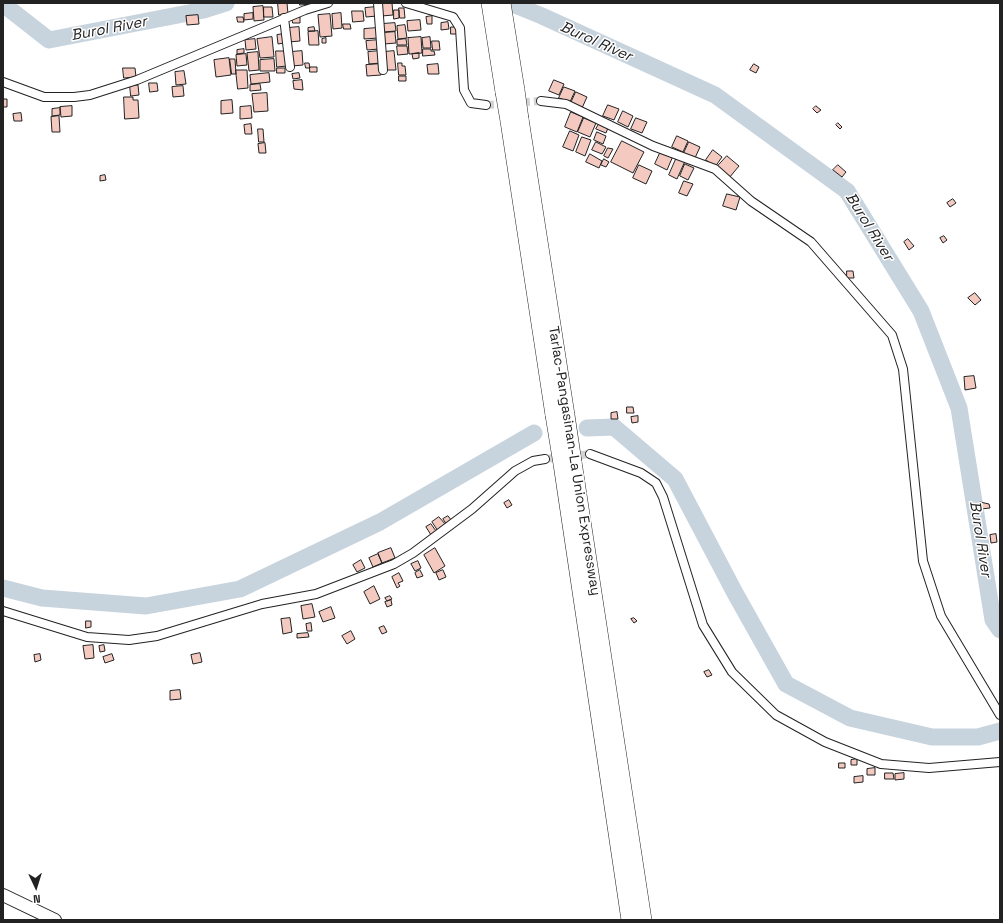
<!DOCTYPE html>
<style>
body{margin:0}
#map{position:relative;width:1003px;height:923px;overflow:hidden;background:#fff;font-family:"Space Grotesk",sans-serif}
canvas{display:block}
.frame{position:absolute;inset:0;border:4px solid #222;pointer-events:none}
.north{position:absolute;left:16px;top:867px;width:40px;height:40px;-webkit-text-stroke:3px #fff;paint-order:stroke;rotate:176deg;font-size:11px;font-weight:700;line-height:16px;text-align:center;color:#222}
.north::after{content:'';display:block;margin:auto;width:14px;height:18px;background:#222;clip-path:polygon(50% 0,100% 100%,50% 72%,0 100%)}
</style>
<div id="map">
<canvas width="1003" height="923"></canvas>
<div class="frame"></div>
<div class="north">N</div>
</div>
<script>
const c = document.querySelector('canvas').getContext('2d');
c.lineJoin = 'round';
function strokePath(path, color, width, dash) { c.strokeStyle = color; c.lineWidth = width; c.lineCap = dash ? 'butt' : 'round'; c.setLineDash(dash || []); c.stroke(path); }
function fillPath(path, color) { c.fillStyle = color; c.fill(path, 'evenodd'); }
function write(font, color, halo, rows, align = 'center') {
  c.font = font + ' "Space Grotesk",sans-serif'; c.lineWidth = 3; c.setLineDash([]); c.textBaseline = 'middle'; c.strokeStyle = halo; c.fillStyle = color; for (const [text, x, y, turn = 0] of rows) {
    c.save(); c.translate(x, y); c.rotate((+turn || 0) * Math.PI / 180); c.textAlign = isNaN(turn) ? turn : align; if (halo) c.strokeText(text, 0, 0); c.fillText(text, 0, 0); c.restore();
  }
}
const river = new Path2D(`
 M 510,3 L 542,16 L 715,95 L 847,191 L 921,311 L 959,408 L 993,620 L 1000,630
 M 3,4 L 49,40 L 204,10 L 226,3
 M 587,428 L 614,427 L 675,479 L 735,593 L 786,684 L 850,718 L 932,737 L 978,737 L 1000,731
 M 3,588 L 42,598 L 146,606 L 240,589 L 380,522 L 534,433`);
const building = new Path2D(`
 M 278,3 L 287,3 L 288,14 L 279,15 Z
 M 300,3 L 312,3 L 312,4 L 300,5 Z
 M 381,3 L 392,3 L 393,15 L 382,16 Z
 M 263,6 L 264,20 L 254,21 L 253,7 Z
 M 264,7 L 272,7 L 273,17 L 264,17 Z
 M 376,7 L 377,16 L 366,17 L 365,8 Z
 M 399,8 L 404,8 L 405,18 L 400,18 Z
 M 394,10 L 399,10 L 399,18 L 394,19 Z
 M 352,11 L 363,11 L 364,21 L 353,22 Z
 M 253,13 L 253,19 L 244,20 L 244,14 Z
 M 341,13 L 342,28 L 333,29 L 332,14 Z
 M 330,14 L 332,36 L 320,37 L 318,15 Z
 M 198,15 L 199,24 L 187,25 L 186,16 Z
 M 432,16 L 432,24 L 427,24 L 426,17 Z
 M 237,17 L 243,17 L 244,22 L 238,22 Z
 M 292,17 L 300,17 L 300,23 L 293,23 Z
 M 420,20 L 421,30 L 408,31 L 407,21 Z
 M 448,22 L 449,29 L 441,30 L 441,23 Z
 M 395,23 L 396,31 L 383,32 L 382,24 Z
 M 343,24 L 350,24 L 351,29 L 344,29 Z
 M 405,25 L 407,38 L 398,39 L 397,26 Z
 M 299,27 L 300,41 L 289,42 L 288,28 Z
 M 314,27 L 315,31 L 308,31 L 308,28 Z
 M 451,27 L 456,27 L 457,34 L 451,34 Z
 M 377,28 L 378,38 L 364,39 L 364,29 Z
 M 318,31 L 319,45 L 309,45 L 308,32 Z
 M 395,32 L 396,43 L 384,44 L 383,33 Z
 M 283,34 L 284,43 L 278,44 L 277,35 Z
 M 272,37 L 274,57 L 260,58 L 257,39 Z
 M 421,37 L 422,53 L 409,54 L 408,38 Z
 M 430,37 L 431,48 L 423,48 L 422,38 Z
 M 326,38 L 326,43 L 322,43 L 322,39 Z
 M 255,39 L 256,49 L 246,50 L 245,40 Z
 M 406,39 L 407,45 L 397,45 L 397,40 Z
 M 379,40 L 379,49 L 367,50 L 366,41 Z
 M 432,41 L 439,41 L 440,50 L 433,50 Z
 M 397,46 L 407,46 L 408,54 L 398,55 Z
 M 244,49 L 244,53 L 237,54 L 237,50 Z
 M 423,49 L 431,49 L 431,51 L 434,51 L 435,55 L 423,56 Z
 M 276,51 L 286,51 L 287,66 L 277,67 Z
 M 302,51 L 303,65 L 292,66 L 291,52 Z
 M 380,51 L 381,63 L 369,64 L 368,52 Z
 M 394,51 L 396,70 L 385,70 L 384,52 Z
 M 258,52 L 259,70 L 249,71 L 247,53 Z
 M 419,53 L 419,58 L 413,59 L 412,54 Z
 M 246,54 L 247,65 L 237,66 L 236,55 Z
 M 229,58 L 231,75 L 216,77 L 214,60 Z
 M 230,59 L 235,59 L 236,74 L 232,74 Z
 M 274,59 L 275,71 L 260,71 L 260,60 Z
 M 305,63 L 309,63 L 310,68 L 306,68 Z
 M 398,63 L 402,63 L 402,66 L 405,66 L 406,75 L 399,75 Z
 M 381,64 L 381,75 L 367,76 L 366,65 Z
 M 438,64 L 439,74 L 428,74 L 427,65 Z
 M 754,64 L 759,67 L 756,73 L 750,70 Z
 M 310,67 L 317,67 L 317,72 L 310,72 Z
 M 123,68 L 135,68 L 136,77 L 124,78 Z
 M 277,68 L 285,68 L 285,73 L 277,73 Z
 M 236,70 L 247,70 L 248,88 L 238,89 Z
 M 184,71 L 186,84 L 176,85 L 175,72 Z
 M 269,73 L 270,82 L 251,84 L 250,75 Z
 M 299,73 L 300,78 L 293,79 L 292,74 Z
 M 399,76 L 406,76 L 406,81 L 399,81 Z
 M 302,80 L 303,90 L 294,89 L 293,81 Z
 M 554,80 L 564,84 L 559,95 L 549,91 Z
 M 149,83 L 157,83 L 158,91 L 150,92 Z
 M 260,84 L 261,90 L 250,91 L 250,85 Z
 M 130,85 L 138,85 L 139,95 L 131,96 Z
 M 183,86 L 184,96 L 173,97 L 172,87 Z
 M 564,87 L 575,91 L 570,102 L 559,98 Z
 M 576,92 L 587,97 L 582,108 L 571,103 Z
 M 267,93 L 268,111 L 254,112 L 252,94 Z
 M 124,97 L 133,97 L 133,100 L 138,100 L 139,118 L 125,119 Z
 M 3,99 L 7,99 L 7,107 L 3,107 Z
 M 232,100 L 233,113 L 221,114 L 221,101 Z
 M 608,105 L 619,109 L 614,120 L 603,116 Z
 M 72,106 L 72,116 L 61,117 L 60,107 Z
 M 251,106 L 252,118 L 240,119 L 240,107 Z
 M 816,106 L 821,110 L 817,113 L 813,109 Z
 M 60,108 L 60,115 L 52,116 L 52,109 Z
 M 623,111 L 633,116 L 628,127 L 618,122 Z
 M 571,112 L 583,117 L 577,132 L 565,127 Z
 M 21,113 L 22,121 L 14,121 L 13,114 Z
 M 59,116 L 60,132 L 52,132 L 51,117 Z
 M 584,118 L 596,123 L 590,137 L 578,132 Z
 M 636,118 L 647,122 L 642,133 L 631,129 Z
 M 838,123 L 842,127 L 840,129 L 836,125 Z
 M 251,124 L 252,134 L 245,134 L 244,125 Z
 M 599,124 L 608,128 L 606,133 L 596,129 Z
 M 258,129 L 263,129 L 264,142 L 259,142 Z
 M 570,131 L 579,135 L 573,151 L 563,147 Z
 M 597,132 L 606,136 L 603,144 L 594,140 Z
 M 677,136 L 688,141 L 683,152 L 672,147 Z
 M 582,137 L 591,140 L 585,156 L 576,152 Z
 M 622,141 L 644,152 L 633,173 L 611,162 Z
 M 596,142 L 606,147 L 602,154 L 592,150 Z
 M 689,142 L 700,147 L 695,158 L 684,153 Z
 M 265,143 L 266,153 L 259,153 L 258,144 Z
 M 608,148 L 613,149 L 608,158 L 604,156 Z
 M 713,150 L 722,157 L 715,167 L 706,160 Z
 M 661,151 L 673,156 L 667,170 L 655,164 Z
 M 590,154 L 602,161 L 599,168 L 586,162 Z
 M 727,156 L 739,166 L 729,178 L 717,167 Z
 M 677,157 L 685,161 L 677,179 L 669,175 Z
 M 604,159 L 609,162 L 606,167 L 601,165 Z
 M 685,164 L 694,168 L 688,180 L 680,176 Z
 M 639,165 L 652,171 L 646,184 L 633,178 Z
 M 838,165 L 846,172 L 842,177 L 833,170 Z
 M 105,175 L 106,180 L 100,181 L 100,176 Z
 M 684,181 L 693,184 L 687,196 L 679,193 Z
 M 727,194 L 740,197 L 736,210 L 723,206 Z
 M 953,199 L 956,203 L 950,207 L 947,203 Z
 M 944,236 L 947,240 L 943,243 L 940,238 Z
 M 908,239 L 914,246 L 909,250 L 904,242 Z
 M 847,271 L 853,271 L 854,278 L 847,278 Z
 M 975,293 L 981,300 L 975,305 L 968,298 Z
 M 974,376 L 976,388 L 965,390 L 964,377 Z
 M 627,407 L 633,407 L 634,413 L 627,413 Z
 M 617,412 L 618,419 L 611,419 L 611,413 Z
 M 638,416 L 638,422 L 632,423 L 631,417 Z
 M 509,500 L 512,505 L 507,508 L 504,503 Z
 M 980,502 L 989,504 L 990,508 L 981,509 Z
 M 448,516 L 452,521 L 447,525 L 443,519 Z
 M 439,517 L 446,525 L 438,531 L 432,522 Z
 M 431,524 L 436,531 L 431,535 L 426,527 Z
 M 996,534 L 997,542 L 991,543 L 990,535 Z
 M 391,548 L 395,558 L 382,563 L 378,553 Z
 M 435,548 L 445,566 L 434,573 L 424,555 Z
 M 378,554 L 382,563 L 373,567 L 369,558 Z
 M 361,560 L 365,568 L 357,572 L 353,565 Z
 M 418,561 L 421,568 L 415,571 L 411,564 Z
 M 420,570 L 423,576 L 417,578 L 415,573 Z
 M 443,570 L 446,577 L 439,580 L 436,573 Z
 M 399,573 L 403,581 L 398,583 L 400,586 L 397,588 L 392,577 Z
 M 374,586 L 380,599 L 370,604 L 364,592 Z
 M 390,596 L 392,599 L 387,601 L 385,598 Z
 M 391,600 L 392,605 L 387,607 L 385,602 Z
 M 312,604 L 315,617 L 303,619 L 301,606 Z
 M 331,607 L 335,618 L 323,622 L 319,612 Z
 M 290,618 L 292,632 L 283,634 L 281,619 Z
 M 634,618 L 637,621 L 634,623 L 631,619 Z
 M 86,621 L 91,621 L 91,627 L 86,628 Z
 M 311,623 L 312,631 L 307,631 L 306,624 Z
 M 384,626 L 387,632 L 382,634 L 379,628 Z
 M 351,631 L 355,639 L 347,644 L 342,636 Z
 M 308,633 L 309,637 L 297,638 L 297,634 Z
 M 93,645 L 94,658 L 85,659 L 83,646 Z
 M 104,645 L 105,651 L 100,652 L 99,646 Z
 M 200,653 L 202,662 L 193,664 L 191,655 Z
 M 40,654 L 41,660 L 35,662 L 34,655 Z
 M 112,654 L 114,660 L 105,663 L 103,657 Z
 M 709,670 L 712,675 L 707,677 L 704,672 Z
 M 180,690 L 181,699 L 170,700 L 170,691 Z
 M 857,759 L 857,765 L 851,765 L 851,760 Z
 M 839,763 L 845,763 L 845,768 L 839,768 Z
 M 875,768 L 875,775 L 867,775 L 867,769 Z
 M 885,773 L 893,773 L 894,779 L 885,779 Z
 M 904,773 L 904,779 L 895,780 L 895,774 Z
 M 863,776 L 863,782 L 854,783 L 854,777 Z`);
const streetTunnel = new Path2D(`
 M 486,105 L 541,101
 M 545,459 L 590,454`);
const street = new Path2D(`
 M 378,3 L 383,70
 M 406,3 L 453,17 L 460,28 L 464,90 L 471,103 L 486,105
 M 284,18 L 290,67
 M 3,82 L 44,97 L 74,97 L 90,95 L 137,80 L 305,10 L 328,3
 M 541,101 L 566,104 L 653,146 L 715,169 L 751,201 L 811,242 L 892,335 L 903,369 L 923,561 L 941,616 L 1000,715
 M 590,454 L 641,473 L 656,483 L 663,497 L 703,625 L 732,672 L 776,715 L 825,742 L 881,764 L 929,768 L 1000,762
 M 3,611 L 87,637 L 129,640 L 157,636 L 262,604 L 316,594 L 394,564 L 413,553 L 472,509 L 515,471 L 533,461 L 545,459`);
const secondary = new Path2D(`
 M 3,895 L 55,920`);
const highway = new Path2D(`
 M 489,3 L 503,92
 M 503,3 L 517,90
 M 521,119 L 567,415
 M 508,121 L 553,415
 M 574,462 L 644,920
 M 561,464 L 629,920`);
const highwayBridge = new Path2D(`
 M 517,90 L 521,119
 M 503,92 L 508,121
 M 553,415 L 561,464
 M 567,415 L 574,462`);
const streetNames = [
 ["Tarlac-Pangasinan-La Union Expressway",574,461,81]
];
const waterNames = [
 ["Burol River",109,29,-11],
 ["Burol River",596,42,24],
 ["Burol River",869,227,58],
 ["Burol River",980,539,81]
];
strokePath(river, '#c7d3dd', 17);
fillPath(building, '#f3c9c0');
strokePath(building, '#222', 1);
strokePath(streetTunnel, '#d3d3d3', 8, [8, 4]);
strokePath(street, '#222', 10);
strokePath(secondary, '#222', 14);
strokePath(highway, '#222', 16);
strokePath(street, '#fff', 8);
strokePath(secondary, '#fff', 12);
strokePath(highway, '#fff', 15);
strokePath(highwayBridge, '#222', 16, []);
strokePath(highwayBridge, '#fff', 15);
write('14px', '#222', '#fff', streetNames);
write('italic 15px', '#222', '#fff', waterNames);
</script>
